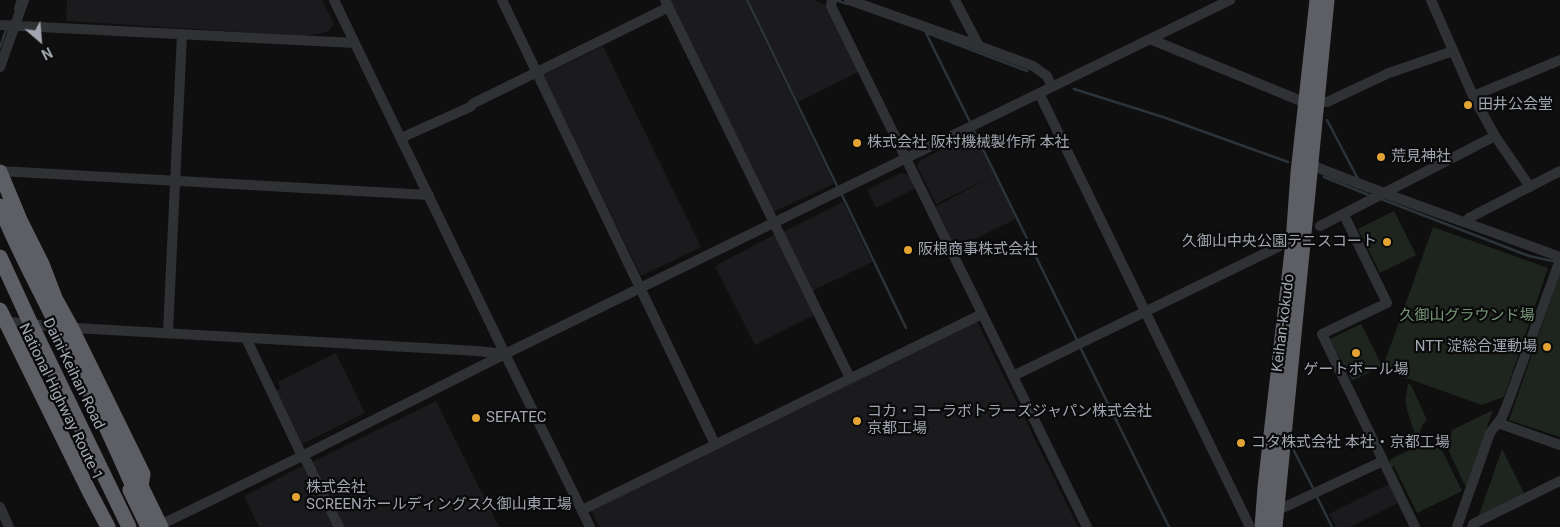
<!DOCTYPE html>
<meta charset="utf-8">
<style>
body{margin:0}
#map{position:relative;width:1560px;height:527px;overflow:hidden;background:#0f0f10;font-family:Roboto,sans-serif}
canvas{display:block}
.north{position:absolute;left:15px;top:15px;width:50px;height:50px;-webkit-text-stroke:4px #0a0a0b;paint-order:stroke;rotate:153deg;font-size:14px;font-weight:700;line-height:20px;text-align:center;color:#a1a6b0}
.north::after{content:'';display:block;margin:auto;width:18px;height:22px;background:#a1a6b0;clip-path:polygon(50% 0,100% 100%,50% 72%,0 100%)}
</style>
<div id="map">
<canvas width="1560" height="527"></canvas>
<div class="north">N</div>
</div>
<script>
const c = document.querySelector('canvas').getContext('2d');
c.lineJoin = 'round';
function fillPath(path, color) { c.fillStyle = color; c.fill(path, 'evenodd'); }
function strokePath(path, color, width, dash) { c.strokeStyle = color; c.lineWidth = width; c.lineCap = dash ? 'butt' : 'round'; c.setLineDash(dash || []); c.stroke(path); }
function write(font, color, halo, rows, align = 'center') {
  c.font = font + ' Roboto,"Noto Sans JP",sans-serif'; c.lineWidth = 4.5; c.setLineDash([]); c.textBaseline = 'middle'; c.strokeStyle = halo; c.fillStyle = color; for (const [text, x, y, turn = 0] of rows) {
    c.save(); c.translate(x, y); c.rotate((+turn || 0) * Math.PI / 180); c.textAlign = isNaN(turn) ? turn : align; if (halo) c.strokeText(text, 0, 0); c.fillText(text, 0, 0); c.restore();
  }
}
const built = new Path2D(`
 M 67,0 L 322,0 L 334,24 L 328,32 L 307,36 L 66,21 Z
 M 670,0 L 745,0 L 834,184 L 773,212 Z
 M 748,0 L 814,0 L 828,6 L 860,71 L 798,102 Z
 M 603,46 L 701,247 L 641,276 L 543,75 Z
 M 974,133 L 995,175 L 936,204 L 917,166 L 921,160 Z
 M 901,173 L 909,175 L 916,188 L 876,208 L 867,190 Z
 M 995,175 L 1016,219 L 956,248 L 935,207 Z
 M 843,202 L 872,262 L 812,291 L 783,232 Z
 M 776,234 L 816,314 L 755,345 L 715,266 Z
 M 977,321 L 1078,527 L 599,527 L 591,511 Z
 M 336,353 L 365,413 L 302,444 L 275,391 L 281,388 L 278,382 Z
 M 436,401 L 499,527 L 341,527 L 310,463 Z
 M 304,465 L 335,527 L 259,527 L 244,496 Z
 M 1389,484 L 1398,503 L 1350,527 L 1336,527 L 1329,514 Z`);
const green = new Path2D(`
 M 1394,211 L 1416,255 L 1380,273 L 1358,229 Z
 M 1433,227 L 1548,268 L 1504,397 L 1482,405 L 1392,373 L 1385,361 Z
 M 1560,274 L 1560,437 L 1509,420 Z
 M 1361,324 L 1382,366 L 1352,381 L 1330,339 Z
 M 1408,384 L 1411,385 L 1427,420 C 1421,425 1419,430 1421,437 L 1417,439 C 1415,434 1406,409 1406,404 C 1405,399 1407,390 1408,384 Z
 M 1493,410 L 1466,488 L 1446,445 L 1450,438 L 1452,430 Z
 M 1424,443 L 1431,448 L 1441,448 L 1462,491 L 1417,513 L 1394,466 L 1390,467 L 1389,463 L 1391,459 Z
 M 1502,449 L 1525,495 L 1478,518 Z`);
const stream = new Path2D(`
 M 747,0 L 838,188
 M 836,0 L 847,4
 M 15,9 L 18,0
 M 926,33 L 971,124
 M 927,33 L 1027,71
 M 0,47 L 6,30
 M 1074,89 L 1163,117 L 1288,162
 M 1327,120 L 1358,179
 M 973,129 L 1078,342
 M 1324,177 L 1371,196
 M 841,193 L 906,328
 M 1381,199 L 1529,256 L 1557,262
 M 1080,347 L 1169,527
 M 1292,447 L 1314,490
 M 1316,495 L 1332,527`);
const minor = new Path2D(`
 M 334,0 L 505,354 L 590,527
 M 502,0 L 715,444
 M 665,0 L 850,378
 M 832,0 L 831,6 L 1087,527
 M 849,0 L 979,46
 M 955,0 L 979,46 L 1033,66 L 1047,76 L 1052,87
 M 1431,0 L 1473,96 L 1495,136 L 1530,187
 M 0,25 L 355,43
 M 1150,39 L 1306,103
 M 0,67 L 24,0
 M 1039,93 L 1249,525
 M 1473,96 L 1560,60
 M 1317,102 L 1327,102 L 1389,73 L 1453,51
 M 401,138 L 470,107 L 474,103 L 669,7
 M 1311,165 C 1393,198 1477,226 1560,257
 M 0,171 L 429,195
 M 1344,215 L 1387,303 L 1322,334 L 1415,527
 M 1466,222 L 1469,218 L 1560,171
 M 1320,226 L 1495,136
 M 1,321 L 58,327 L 477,351 L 505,354
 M 168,332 L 182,35
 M 246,338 L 302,456 L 307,462 L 339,527
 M 1013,376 L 1278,247
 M 1498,423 L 1560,445
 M 0,507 L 9,527
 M 582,510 L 982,314
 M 1272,513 L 1383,461
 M 156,527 L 302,456 L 505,354 L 1230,0
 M 1457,527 L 1490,433 L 1502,417 L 1507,405 L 1560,260
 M 1472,527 L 1473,524 L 1560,481`);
const highway = new Path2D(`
 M 0,172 L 20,220 L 42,264 L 55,298 L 71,327 L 143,474 L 141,486 L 161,527
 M 0,206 C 16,247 38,286 57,326 C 86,383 113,440 138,498
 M 0,257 L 29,320 L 129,527
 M 0,310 L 89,491 L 108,527
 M 130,490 L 148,527
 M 1262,527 L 1265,487 L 1293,242 L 1298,173 L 1317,0
 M 1275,527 L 1327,0`);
const markers = [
 [1468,105,5,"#e3a434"],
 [857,143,5,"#e3a434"],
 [1381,157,5,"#e3a434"],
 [1387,242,5,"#e3a434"],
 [908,250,5,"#e3a434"],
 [1547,347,5,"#e3a434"],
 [1356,353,5,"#e3a434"],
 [476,418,5,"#e3a434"],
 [857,421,5,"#e3a434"],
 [1241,443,5,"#e3a434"],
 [296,497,5,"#e3a434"]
];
const poiNames = [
 ["田井公会堂",1478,105],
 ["株式会社 阪村機械製作所 本社",867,143],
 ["荒見神社",1391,157],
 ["久御山中央公園テニスコート",1377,242,"right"],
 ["阪根商事株式会社",918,250],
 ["NTT 淀総合運動場",1537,347,"right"],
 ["ゲートボール場",1356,370,"center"],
 ["コカ・コーラボトラーズジャパン株式会社",867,412],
 ["京都工場",867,429],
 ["SEFATEC",486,418],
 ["コタ株式会社 本社・京都工場",1251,443],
 ["株式会社",306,488],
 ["SCREENホールディングス久御山東工場",306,505]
];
const parkNames = [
 ["久御山グラウンド場",1467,316]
];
const streetNames = [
 ["Keihan-kokudo",1284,323,-83],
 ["Daini-Keihan Road",73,374,64],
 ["National Highway Route 1",60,402,64]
];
fillPath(built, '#1b1b1d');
fillPath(green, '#1e241e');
strokePath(stream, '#2c3339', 2.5);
strokePath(minor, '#303135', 10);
strokePath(highway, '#5d5f65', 15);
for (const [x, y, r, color] of markers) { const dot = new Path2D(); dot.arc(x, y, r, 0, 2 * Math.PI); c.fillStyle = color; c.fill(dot); strokePath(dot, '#0a0a0b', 2); }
write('15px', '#a1a6b0', '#0a0a0b', poiNames, 'left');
write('15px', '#799a7a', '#0a0a0b', parkNames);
write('15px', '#a1a6b0', '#0a0a0b', streetNames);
</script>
